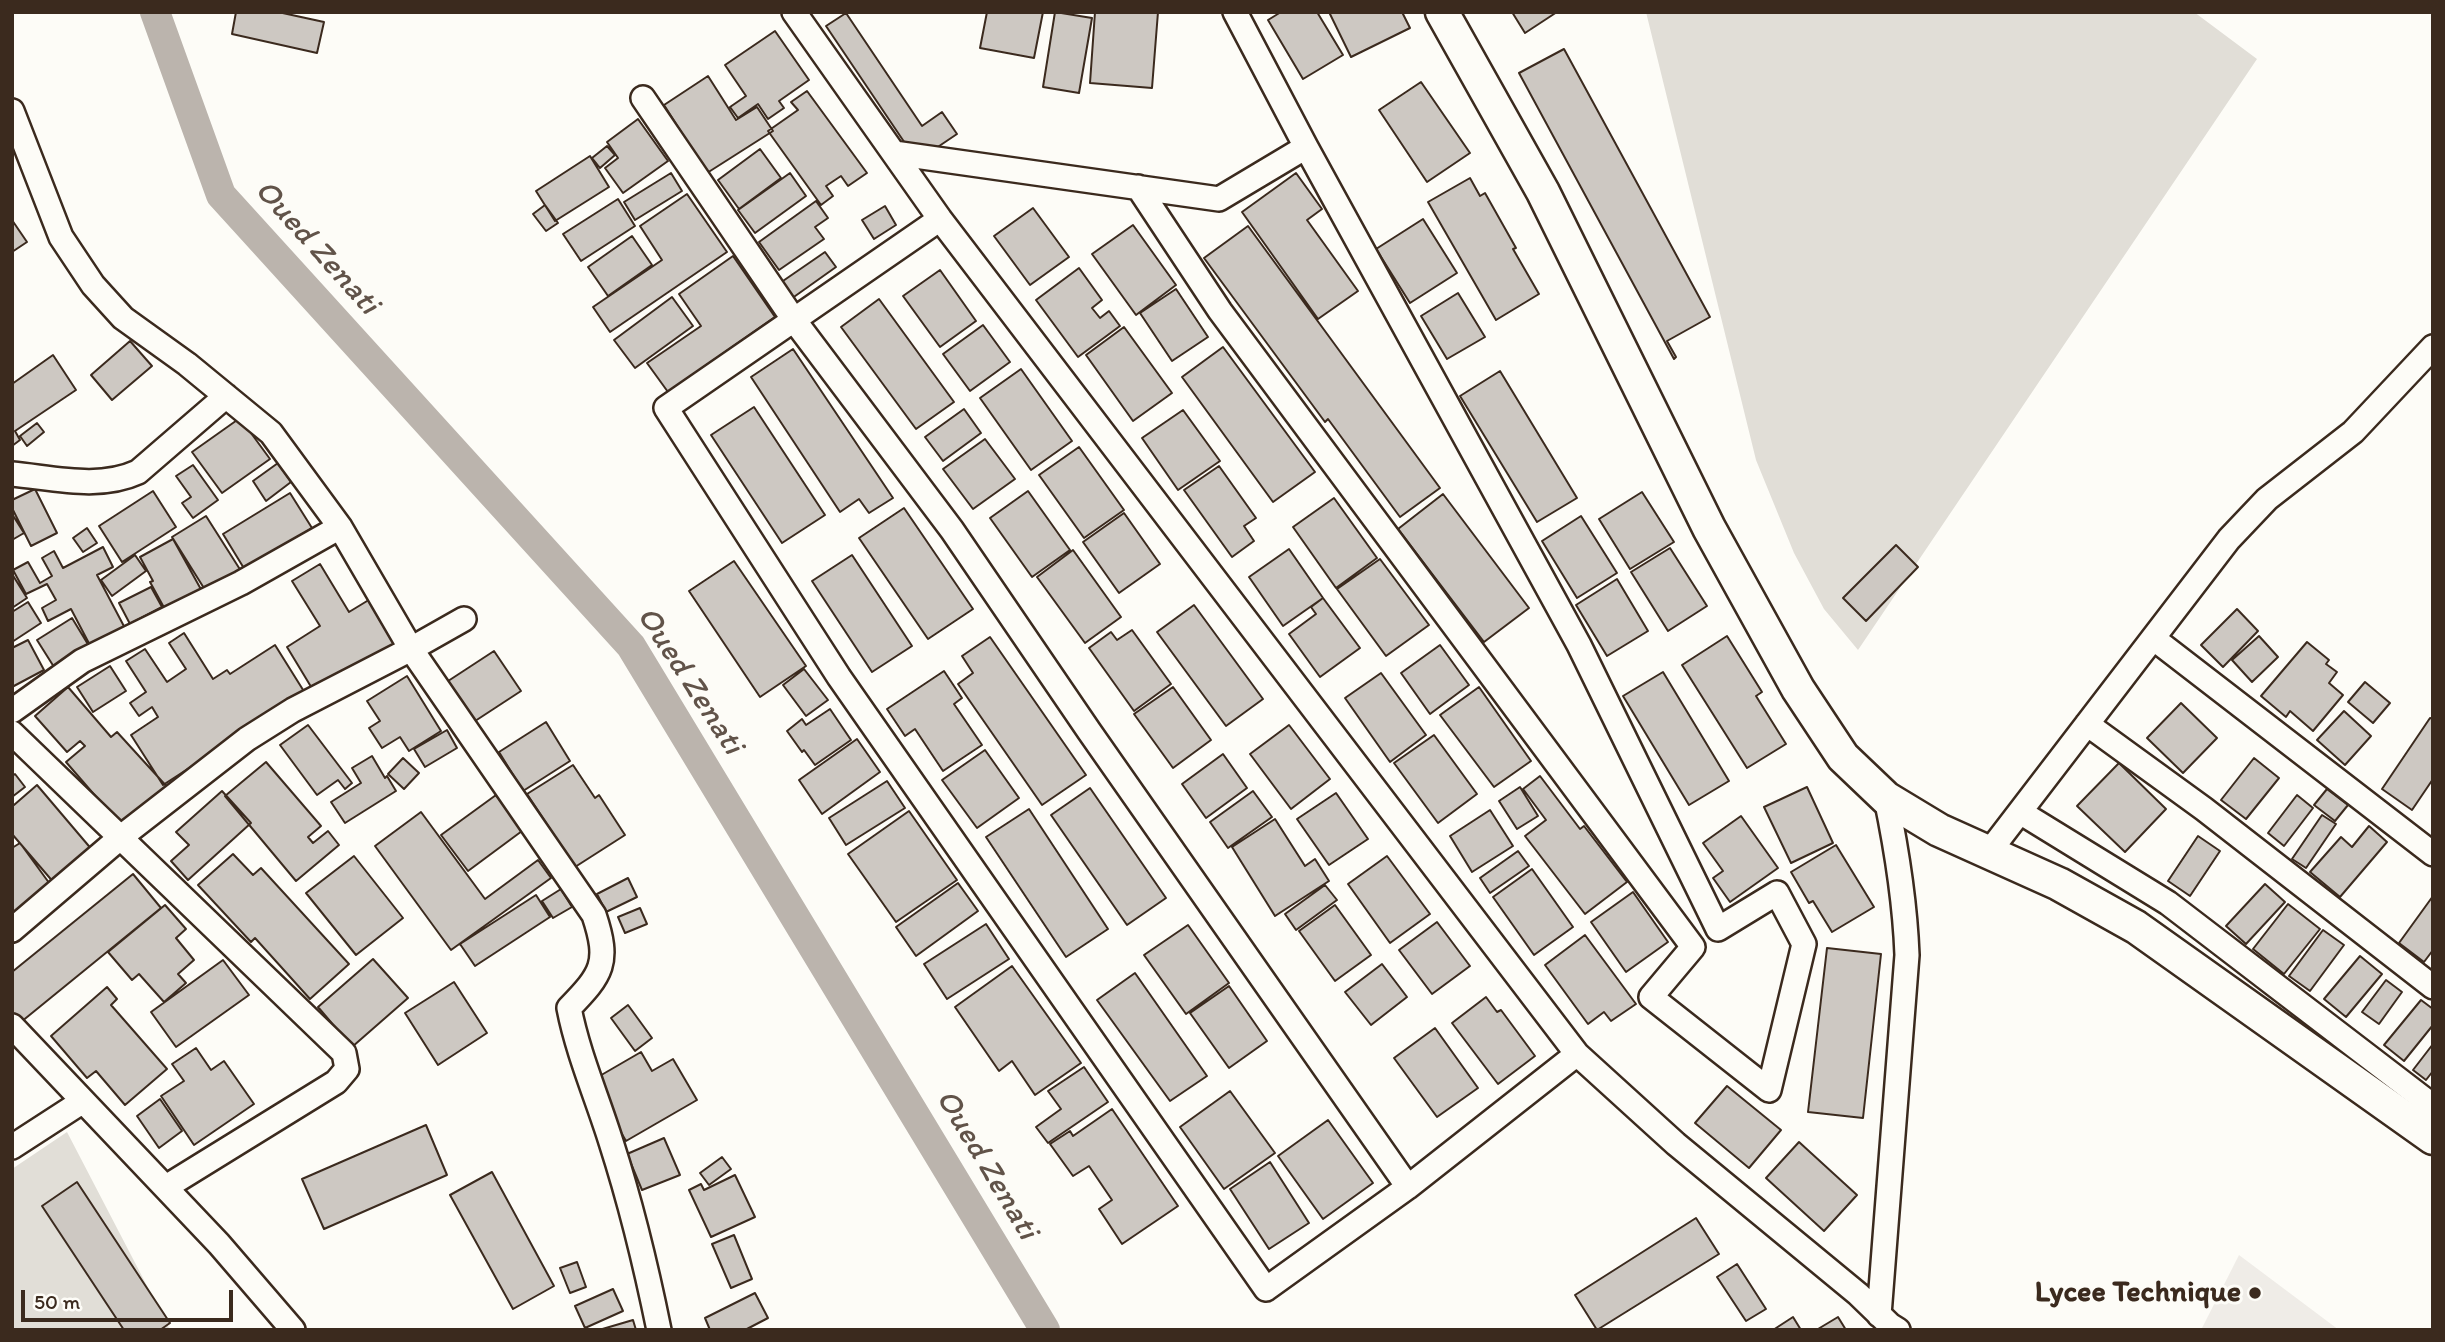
<!DOCTYPE html>
<style>
body{margin:0}
#map{position:relative;width:2445px;height:1342px;overflow:hidden;background:#fdfcf7;font-family:Itim,sans-serif}
canvas{display:block}
.frame{position:absolute;inset:0;border:14px solid #3b2a1e;pointer-events:none}
.scale{position:absolute;left:21px;top:1290px;width:212px;height:32px;box-sizing:border-box;border:4px solid #3b2a1e;border-top:0;padding-left:9px;font-size:21px;line-height:24px;white-space:nowrap;color:#3b2a1e;-webkit-text-stroke:5px #fdfcf7;paint-order:stroke}
</style>
<div id="map">
<canvas width="2445" height="1342"></canvas>
<div class="frame"></div>
<div class="scale">50 m</div>
</div>
<script>
const c = document.querySelector('canvas').getContext('2d');
c.lineJoin = 'round';
function fillPath(path, color) { c.fillStyle = color; c.fill(path, 'evenodd'); }
function strokePath(path, color, width, dash) { c.strokeStyle = color; c.lineWidth = width; c.lineCap = dash ? 'butt' : 'round'; c.setLineDash(dash || []); c.stroke(path); }
function write(font, color, halo, rows, align = 'center') {
  c.font = font + ' Itim,sans-serif'; c.lineWidth = 6; c.setLineDash([]); c.textBaseline = 'middle'; c.strokeStyle = halo; c.fillStyle = color; for (const [text, x, y, turn = 0] of rows) {
    c.save(); c.translate(x, y); c.rotate((+turn || 0) * Math.PI / 180); c.textAlign = isNaN(turn) ? turn : align; if (halo) c.strokeText(text, 0, 0); c.fillText(text, 0, 0); c.restore();
  }
}
const built = new Path2D(`
 M 2239,1255 L 2339,1330 L 2201,1330 Z`);
const green = new Path2D(`
 M 1646,12 L 2194,12 L 2257,59 L 1858,650 L 1824,609 L 1794,553 L 1756,460 Z
 M 67,1132 L 170,1330 L 12,1330 L 12,1169 Z`);
const canal = new Path2D(`
 M 155,12 L 221,195 L 631,646 L 1045,1330`);
const building = new Path2D(`
 M 236,12 L 278,12 L 324,22 L 317,53 L 232,34 Z
 M 987,12 L 1043,12 L 1034,58 L 980,48 Z
 M 1055,12 L 1092,18 L 1079,93 L 1043,87 Z
 M 1095,12 L 1158,12 L 1152,88 L 1090,83 Z
 M 1281,12 L 1317,12 L 1343,55 L 1303,79 L 1268,20 Z
 M 1329,12 L 1402,12 L 1410,28 L 1351,57 Z
 M 1512,12 L 1557,12 L 1525,33 Z
 M 846,13 L 922,126 L 942,112 L 957,134 L 917,161 L 826,26 Z
 M 775,31 L 809,80 L 779,101 L 784,108 L 768,119 L 758,104 L 738,118 L 730,107 L 746,96 L 725,65 Z
 M 1564,49 L 1710,317 L 1667,341 L 1676,357 L 1674,359 L 1519,73 Z
 M 708,76 L 736,120 L 757,107 L 773,131 L 707,173 L 664,105 Z
 M 1421,82 L 1470,153 L 1427,182 L 1379,110 Z
 M 807,91 L 867,173 L 848,186 L 841,176 L 826,186 L 833,196 L 821,205 L 768,131 L 798,110 L 791,102 Z
 M 638,119 L 668,161 L 623,193 L 605,168 L 618,158 L 607,142 Z
 M 607,146 L 615,155 L 600,168 L 592,158 Z
 M 760,149 L 781,178 L 739,209 L 718,180 Z
 M 590,156 L 609,187 L 555,221 L 536,191 Z
 M 671,173 L 682,191 L 635,220 L 624,202 Z
 M 790,173 L 806,196 L 755,233 L 738,210 Z
 M 1296,173 L 1322,209 L 1307,220 L 1358,291 L 1318,319 L 1242,212 Z
 M 1470,178 L 1480,196 L 1485,193 L 1516,248 L 1513,249 L 1539,294 L 1496,320 L 1428,202 Z
 M 687,194 L 727,252 L 610,332 L 593,307 L 662,260 L 640,226 Z
 M 618,199 L 635,226 L 581,261 L 563,234 Z
 M 816,201 L 828,218 L 815,227 L 824,239 L 779,270 L 759,242 Z
 M 545,205 L 558,223 L 546,231 L 533,214 Z
 M 885,206 L 896,225 L 874,239 L 862,220 Z
 M 1033,208 L 1069,257 L 1030,285 L 994,236 Z
 M 1423,219 L 1457,273 L 1410,303 L 1376,249 Z
 M 12,220 L 27,242 L 12,252 Z
 M 1133,225 L 1176,285 L 1136,315 L 1092,254 Z
 M 1248,226 L 1440,488 L 1400,517 L 1328,419 L 1325,422 L 1204,258 Z
 M 632,236 L 652,265 L 608,296 L 588,267 Z
 M 825,252 L 836,267 L 791,299 L 780,283 Z
 M 733,256 L 775,317 L 668,392 L 647,363 L 701,326 L 679,294 Z
 M 1079,268 L 1102,300 L 1092,308 L 1100,318 L 1109,311 L 1120,326 L 1078,357 L 1036,300 Z
 M 940,270 L 976,321 L 940,347 L 903,296 Z
 M 1176,289 L 1208,337 L 1172,361 L 1140,313 Z
 M 1458,293 L 1485,337 L 1447,359 L 1421,316 Z
 M 672,297 L 693,326 L 635,368 L 614,340 Z
 M 879,299 L 954,402 L 916,429 L 841,327 Z
 M 983,325 L 1010,362 L 970,391 L 943,354 Z
 M 1124,327 L 1172,393 L 1133,421 L 1086,355 Z
 M 130,341 L 152,366 L 112,400 L 91,375 Z
 M 1223,347 L 1315,472 L 1273,502 L 1182,377 Z
 M 793,349 L 893,498 L 869,513 L 859,499 L 840,512 L 751,377 Z
 M 53,355 L 76,390 L 15,431 L 20,440 L 12,446 L 12,384 Z
 M 1021,369 L 1072,441 L 1031,470 L 980,398 Z
 M 1500,371 L 1577,498 L 1537,522 L 1460,396 Z
 M 754,407 L 825,515 L 782,543 L 711,435 Z
 M 964,409 L 981,433 L 943,461 L 925,437 Z
 M 1183,410 L 1220,461 L 1178,490 L 1142,438 Z
 M 240,418 L 270,459 L 222,493 L 192,452 Z
 M 37,423 L 44,432 L 27,446 L 20,436 Z
 M 985,439 L 1015,479 L 973,509 L 943,469 Z
 M 1079,447 L 1124,510 L 1084,538 L 1039,475 Z
 M 278,463 L 291,482 L 266,501 L 253,481 Z
 M 193,465 L 218,500 L 193,518 L 182,503 L 191,497 L 176,476 Z
 M 1219,466 L 1256,518 L 1244,526 L 1254,541 L 1232,557 L 1184,490 Z
 M 35,489 L 57,533 L 31,546 L 12,508 L 12,500 Z
 M 153,491 L 176,527 L 122,562 L 99,526 Z
 M 1028,491 L 1070,550 L 1032,577 L 990,518 Z
 M 1642,492 L 1674,542 L 1630,569 L 1599,519 Z
 M 290,493 L 312,528 L 245,570 L 223,534 Z
 M 1443,494 L 1529,608 L 1484,642 L 1398,529 Z
 M 1334,498 L 1377,558 L 1336,588 L 1293,527 Z
 M 904,508 L 973,609 L 928,639 L 859,538 Z
 M 1124,513 L 1160,564 L 1119,593 L 1083,542 Z
 M 12,514 L 24,533 L 12,540 Z
 M 206,516 L 241,571 L 207,593 L 172,537 Z
 M 1581,516 L 1617,573 L 1577,598 L 1542,541 Z
 M 87,528 L 97,543 L 83,552 L 73,538 Z
 M 173,539 L 203,593 L 167,613 L 150,582 L 153,581 L 140,557 Z
 M 1896,545 L 1918,567 L 1866,621 L 1843,598 Z
 M 103,547 L 113,567 L 97,575 L 127,632 L 93,651 L 71,609 L 48,621 L 42,608 L 56,600 L 47,584 L 26,594 L 13,570 L 28,562 L 40,583 L 52,576 L 42,558 L 54,551 L 63,568 Z
 M 1670,548 L 1707,606 L 1668,631 L 1631,572 Z
 M 1289,549 L 1323,598 L 1283,626 L 1249,577 Z
 M 1073,550 L 1121,617 L 1085,643 L 1037,577 Z
 M 135,555 L 146,571 L 112,596 L 101,580 Z
 M 852,555 L 912,646 L 872,672 L 812,581 Z
 M 1380,559 L 1429,625 L 1386,656 L 1337,589 Z
 M 734,561 L 806,666 L 760,697 L 689,591 Z
 M 320,564 L 349,612 L 372,598 L 398,641 L 316,695 L 287,647 L 320,626 L 292,581 Z
 M 12,574 L 27,598 L 12,608 Z
 M 1617,579 L 1648,631 L 1607,656 L 1576,605 Z
 M 151,587 L 162,607 L 130,624 L 119,603 Z
 M 1323,598 L 1360,648 L 1320,677 L 1289,634 L 1316,614 L 1311,607 Z
 M 28,602 L 41,623 L 12,642 L 12,612 Z
 M 1194,605 L 1263,699 L 1226,726 L 1157,632 Z
 M 2237,609 L 2258,631 L 2223,667 L 2201,645 Z
 M 72,618 L 89,646 L 54,667 L 37,640 Z
 M 1132,630 L 1171,684 L 1134,711 L 1089,648 L 1111,632 L 1117,640 Z
 M 184,633 L 213,679 L 227,670 L 230,674 L 275,645 L 305,693 L 163,785 L 131,735 L 158,717 L 152,707 L 139,716 L 130,703 L 146,692 L 126,661 L 145,649 L 167,682 L 186,669 L 169,643 Z
 M 1727,636 L 1762,692 L 1756,696 L 1786,744 L 1747,768 L 1682,665 Z
 M 2259,636 L 2278,657 L 2252,682 L 2232,660 Z
 M 990,637 L 1086,775 L 1042,805 L 958,684 L 973,673 L 962,656 Z
 M 28,640 L 44,670 L 12,687 L 12,648 Z
 M 2307,642 L 2329,660 L 2326,664 L 2337,672 L 2329,683 L 2343,695 L 2313,731 L 2290,711 L 2286,717 L 2261,696 Z
 M 1440,645 L 1469,685 L 1430,714 L 1401,673 Z
 M 494,651 L 521,691 L 469,725 L 442,685 Z
 M 110,666 L 126,691 L 93,712 L 77,687 Z
 M 804,669 L 828,700 L 806,716 L 783,685 Z
 M 944,671 L 962,698 L 954,704 L 982,745 L 943,771 L 915,729 L 905,736 L 887,709 Z
 M 1663,672 L 1729,781 L 1689,805 L 1623,696 Z
 M 1381,673 L 1426,735 L 1390,762 L 1345,698 Z
 M 407,676 L 441,731 L 409,751 L 400,737 L 382,748 L 369,728 L 380,721 L 367,701 Z
 M 2365,682 L 2390,703 L 2373,723 L 2348,702 Z
 M 68,687 L 111,737 L 117,732 L 169,789 L 123,828 L 66,762 L 85,746 L 80,741 L 67,752 L 35,716 Z
 M 1173,687 L 1211,740 L 1173,768 L 1134,714 Z
 M 1479,687 L 1531,761 L 1494,787 L 1440,715 Z
 M 2181,703 L 2217,738 L 2183,773 L 2147,738 Z
 M 830,709 L 851,740 L 815,765 L 804,750 L 802,752 L 787,731 L 802,719 L 806,725 Z
 M 2344,711 L 2371,736 L 2345,765 L 2317,740 Z
 M 2430,718 L 2433,719 L 2433,779 L 2412,810 L 2382,789 Z
 M 546,722 L 570,761 L 523,791 L 499,752 Z
 M 308,725 L 352,783 L 345,789 L 338,780 L 317,795 L 280,745 Z
 M 1289,725 L 1330,779 L 1291,809 L 1250,754 Z
 M 447,730 L 457,748 L 425,767 L 414,749 Z
 M 1434,735 L 1477,794 L 1438,823 L 1394,763 Z
 M 857,739 L 880,772 L 822,814 L 799,780 Z
 M 985,750 L 1019,798 L 977,828 L 942,780 Z
 M 1223,754 L 1247,788 L 1206,818 L 1182,784 Z
 M 372,756 L 385,778 L 387,776 L 396,791 L 345,823 L 331,802 L 361,783 L 352,768 Z
 M 403,758 L 419,773 L 404,789 L 388,774 Z
 M 2254,758 L 2279,778 L 2246,819 L 2221,800 Z
 M 266,762 L 321,826 L 308,837 L 313,843 L 328,831 L 339,845 L 296,881 L 225,796 Z
 M 2119,763 L 2166,809 L 2125,852 L 2077,806 Z
 M 573,765 L 595,798 L 599,795 L 625,835 L 575,867 L 527,794 Z
 M 15,774 L 25,787 L 12,797 L 12,776 Z
 M 1540,776 L 1580,829 L 1584,826 L 1627,882 L 1585,914 L 1525,836 L 1546,820 L 1523,789 Z
 M 887,781 L 905,808 L 846,845 L 829,818 Z
 M 37,785 L 99,858 L 61,891 L 12,834 L 12,803 L 14,805 Z
 M 1520,787 L 1538,816 L 1517,829 L 1499,801 Z
 M 1807,787 L 1833,843 L 1791,863 L 1764,807 Z
 M 1090,788 L 1166,898 L 1127,925 L 1051,815 Z
 M 2327,789 L 2348,805 L 2335,821 L 2314,805 Z
 M 222,791 L 251,823 L 188,880 L 171,861 L 189,845 L 176,832 Z
 M 1253,791 L 1272,817 L 1228,848 L 1210,822 Z
 M 1336,793 L 1368,839 L 1329,865 L 1297,819 Z
 M 496,795 L 522,831 L 468,871 L 441,835 Z
 M 2297,795 L 2313,808 L 2284,846 L 2268,833 Z
 M 1029,809 L 1108,929 L 1066,957 L 986,837 Z
 M 1490,810 L 1513,846 L 1472,872 L 1450,836 Z
 M 909,811 L 957,880 L 896,922 L 848,854 Z
 M 421,812 L 485,899 L 538,860 L 551,878 L 451,950 L 375,846 Z
 M 2322,815 L 2336,824 L 2306,868 L 2292,859 Z
 M 1741,816 L 1778,868 L 1730,902 L 1713,878 L 1723,871 L 1703,843 Z
 M 1275,819 L 1305,866 L 1315,859 L 1329,881 L 1275,916 L 1232,847 Z
 M 2369,826 L 2387,842 L 2340,897 L 2310,872 L 2341,837 L 2352,847 Z
 M 2198,836 L 2220,851 L 2190,896 L 2168,881 Z
 M 20,843 L 55,891 L 12,934 L 12,848 Z
 M 1836,845 L 1874,907 L 1832,932 L 1813,901 L 1809,903 L 1791,872 Z
 M 1518,851 L 1529,866 L 1490,893 L 1480,878 Z
 M 233,854 L 253,875 L 261,868 L 349,964 L 310,999 L 255,938 L 251,942 L 198,885 Z
 M 354,856 L 403,918 L 356,955 L 306,893 Z
 M 1387,856 L 1430,914 L 1390,943 L 1348,884 Z
 M 1532,869 L 1573,927 L 1534,955 L 1493,897 Z
 M 133,874 L 161,908 L 21,1022 L 12,1012 L 12,972 Z
 M 628,878 L 637,897 L 606,912 L 597,894 Z
 M 958,883 L 978,911 L 916,956 L 896,927 Z
 M 2265,884 L 2285,902 L 2246,944 L 2226,926 Z
 M 1325,885 L 1337,900 L 1296,930 L 1285,914 Z
 M 561,889 L 572,907 L 553,918 L 542,901 Z
 M 1633,892 L 1668,942 L 1626,972 L 1591,922 Z
 M 536,895 L 550,917 L 475,966 L 460,944 Z
 M 2433,896 L 2433,950 L 2424,962 L 2399,943 Z
 M 2288,904 L 2320,929 L 2284,974 L 2253,949 Z
 M 165,905 L 186,929 L 176,938 L 194,960 L 178,974 L 186,983 L 164,1002 L 139,974 L 132,980 L 108,952 Z
 M 1335,905 L 1371,955 L 1335,981 L 1299,931 Z
 M 640,908 L 647,924 L 625,933 L 618,917 Z
 M 1437,922 L 1470,966 L 1432,994 L 1399,950 Z
 M 986,924 L 1009,959 L 947,999 L 924,964 Z
 M 1188,925 L 1229,983 L 1186,1014 L 1144,955 Z
 M 2323,930 L 2344,945 L 2310,991 L 2289,976 Z
 M 1585,935 L 1636,1004 L 1611,1021 L 1604,1012 L 1588,1024 L 1545,965 Z
 M 1827,948 L 1881,954 L 1863,1118 L 1808,1112 Z
 M 2360,956 L 2382,974 L 2346,1017 L 2324,999 Z
 M 373,959 L 408,998 L 352,1047 L 318,1007 Z
 M 223,960 L 249,995 L 176,1047 L 151,1012 Z
 M 1382,964 L 1407,997 L 1371,1025 L 1345,992 Z
 M 1012,966 L 1081,1063 L 1035,1095 L 1012,1061 L 999,1071 L 955,1007 Z
 M 1135,973 L 1207,1076 L 1170,1101 L 1097,1000 Z
 M 2386,980 L 2402,992 L 2379,1024 L 2362,1012 Z
 M 454,982 L 487,1033 L 438,1065 L 405,1013 Z
 M 1229,986 L 1267,1041 L 1229,1068 L 1190,1013 Z
 M 107,987 L 117,999 L 111,1005 L 167,1069 L 125,1105 L 96,1071 L 87,1078 L 51,1036 Z
 M 1486,997 L 1497,1012 L 1501,1010 L 1535,1056 L 1498,1084 L 1452,1023 Z
 M 2421,1000 L 2433,1009 L 2433,1025 L 2404,1061 L 2384,1045 Z
 M 628,1005 L 652,1038 L 635,1051 L 611,1018 Z
 M 1435,1028 L 1478,1088 L 1437,1117 L 1394,1058 Z
 M 2433,1044 L 2433,1071 L 2426,1080 L 2413,1070 Z
 M 196,1048 L 211,1070 L 224,1061 L 254,1104 L 194,1145 L 161,1096 L 184,1081 L 172,1064 Z
 M 641,1052 L 652,1071 L 673,1059 L 697,1100 L 626,1141 L 591,1081 Z
 M 1084,1067 L 1108,1102 L 1048,1143 L 1036,1127 L 1061,1109 L 1048,1091 Z
 M 1727,1086 L 1781,1130 L 1749,1168 L 1695,1123 Z
 M 1230,1091 L 1275,1153 L 1224,1189 L 1180,1127 Z
 M 160,1099 L 182,1131 L 159,1148 L 137,1116 Z
 M 1112,1109 L 1178,1206 L 1122,1244 L 1099,1209 L 1112,1200 L 1089,1166 L 1073,1176 L 1050,1144 L 1070,1131 L 1073,1136 Z
 M 1328,1120 L 1373,1183 L 1323,1219 L 1278,1156 Z
 M 426,1125 L 447,1175 L 324,1229 L 302,1179 Z
 M 664,1138 L 680,1175 L 642,1190 L 627,1154 Z
 M 1799,1142 L 1857,1195 L 1824,1231 L 1766,1178 Z
 M 722,1157 L 731,1169 L 709,1185 L 700,1173 Z
 M 1270,1162 L 1309,1223 L 1269,1249 L 1230,1189 Z
 M 492,1172 L 554,1286 L 513,1309 L 450,1195 Z
 M 735,1175 L 755,1217 L 711,1237 L 689,1190 L 701,1184 L 704,1190 Z
 M 77,1182 L 170,1323 L 160,1330 L 124,1330 L 42,1206 Z
 M 1696,1218 L 1719,1254 L 1597,1330 L 1575,1295 Z
 M 734,1235 L 752,1279 L 731,1288 L 712,1244 Z
 M 577,1262 L 586,1287 L 570,1293 L 560,1268 Z
 M 1737,1264 L 1766,1309 L 1746,1321 L 1717,1277 Z
 M 613,1289 L 623,1311 L 585,1328 L 575,1306 Z
 M 755,1293 L 768,1318 L 745,1330 L 710,1330 L 705,1318 Z
 M 1793,1317 L 1801,1330 L 1773,1330 Z
 M 1838,1317 L 1846,1330 L 1818,1330 L 1818,1329 Z
 M 633,1320 L 636,1330 L 599,1330 Z`);
const minor = new Path2D(`
 M 794,12 L 940,219 L 1577,1054 L 1676,1144 L 1858,1294 L 1890,1325 L 1898,1330
 M 643,98 L 794,320 L 952,530 L 1089,731 L 1408,1187
 M 12,111 L 61,237 L 93,285 L 123,318 L 187,364 L 271,433 L 340,527 L 411,649 L 594,915 C 610,963 602,974 569,1008 C 578,1054 597,1097 611,1142 C 631,1204 646,1266 659,1330
 M 894,153 L 1219,199 L 1306,147
 M 1138,187 L 1220,311 L 1693,947 L 1651,997 L 1769,1090 L 1804,944 L 1777,893 L 1718,929 L 1579,645 L 1306,147 L 1235,12
 M 940,219 L 666,408 L 839,677 L 1266,1289 L 1408,1187 L 1577,1054
 M 12,474 C 54,478 99,490 138,472 L 226,396
 M 2153,638 L 2433,854
 M 12,711 L 82,661 L 241,583 L 340,527
 M 2087,724 L 2204,809 L 2433,987
 M 12,733 L 344,1053 L 347,1069 L 336,1082 L 166,1187
 M 2020,812 L 2168,903 L 2433,1106
 M 1989,852 L 2229,539 L 2267,499 L 2353,432 L 2433,347
 M 12,930 L 121,837 L 247,739 L 293,710 L 411,649 L 464,619
 M 12,1026 L 219,1244 L 293,1330
 M 12,1147 L 83,1101
 M 1879,1315 L 1907,955 C 1905,902 1897,851 1886,798`);
const secondary = new Path2D(`
 M 1442,12 L 1543,192 L 1709,528 L 1798,689 L 1843,757 L 1886,798 L 1939,830 L 2059,884 L 2136,927 L 2433,1138`);
const markers = [
 [2255,1293,7,"#3b2a1e"]
];
const poiNames = [
 ["Lycee Technique",2241,1293]
];
const waterNames = [
 ["Oued Zenati",316,248,48],
 ["Oued Zenati",689,681,57],
 ["Oued Zenati",986,1165,59]
];
fillPath(built, '#efece7');
fillPath(green, '#e1ded7');
strokePath(canal, '#bbb4ad', 30);
fillPath(building, '#cdc8c2');
strokePath(building, '#3b2a1e', 2);
strokePath(minor, '#3b2a1e', 28);
strokePath(secondary, '#3b2a1e', 37);
strokePath(minor, '#fdfcf7', 23);
strokePath(secondary, '#fdfcf7', 32);
for (const [x, y, r, color] of markers) { const dot = new Path2D(); dot.arc(x, y, r, 0, 2 * Math.PI); c.fillStyle = color; c.fill(dot); strokePath(dot, '#fdfcf7', 2.5); }
write('bold 30px', '#3b2a1e', '#fdfcf7', poiNames, 'right');
write('italic 32px', '#615349', '#fdfcf7', waterNames);
</script>
